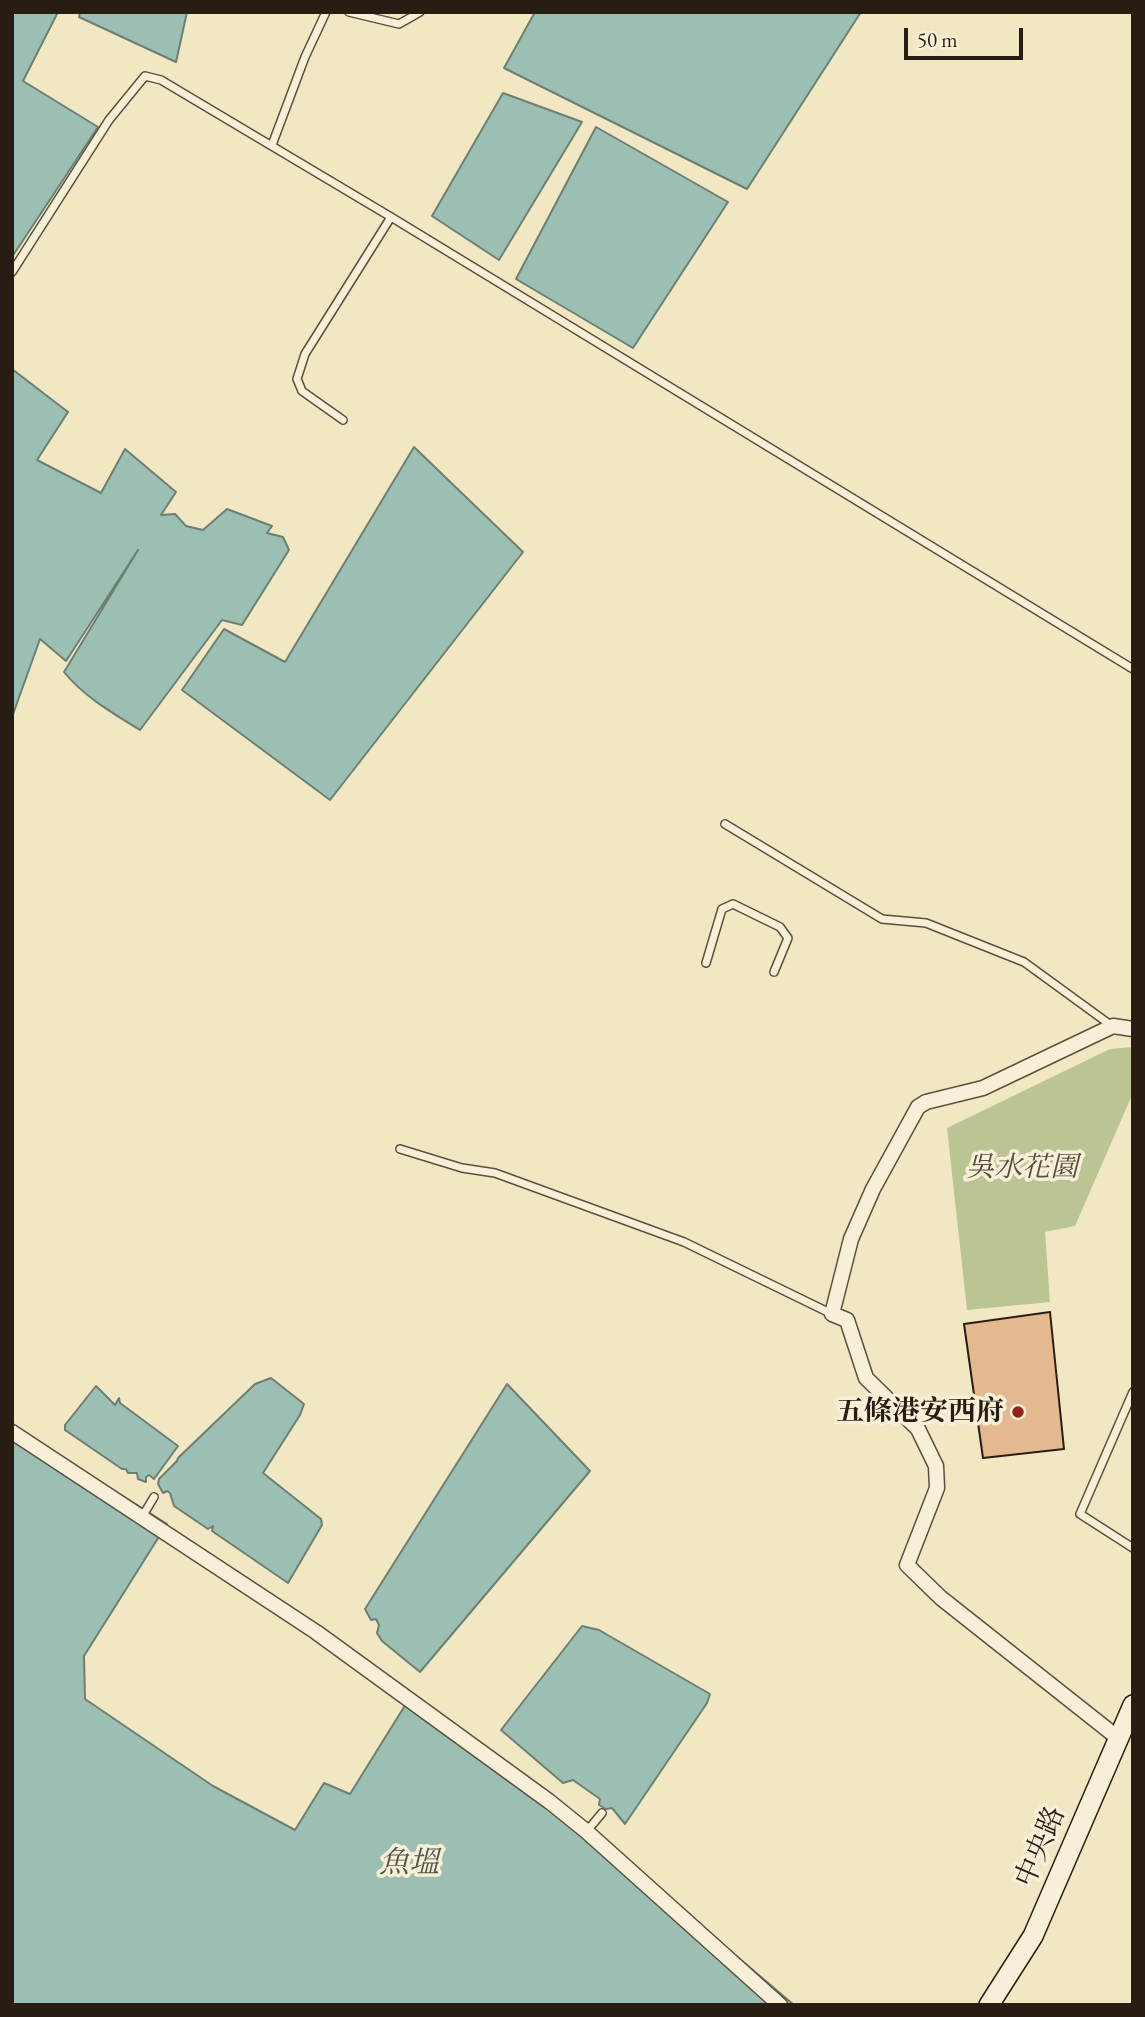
<!DOCTYPE html>
<meta charset="utf-8">
<style>
body{margin:0}
#map{position:relative;width:1145px;height:2017px;overflow:hidden;background:#f2e7c3;font-family:"EB Garamond",serif}
canvas{display:block}
.frame{position:absolute;inset:0;border:14px solid #271d12;pointer-events:none}
.scale{position:absolute;left:904px;top:28px;width:119px;height:32px;box-sizing:border-box;border:4px solid #271d12;border-top:0;padding-left:9px;font-size:21px;line-height:24px;white-space:nowrap;color:#271d12;-webkit-text-stroke:5px #f7efd8;paint-order:stroke}
</style>
<div id="map">
<canvas width="1145" height="2017"></canvas>
<div class="frame"></div>
<div class="scale">50 m</div>
</div>
<script>
const c = document.querySelector('canvas').getContext('2d');
c.lineJoin = 'round';
function fillPath(path, color) { c.fillStyle = color; c.fill(path, 'evenodd'); }
function strokePath(path, color, width, dash) { c.strokeStyle = color; c.lineWidth = width; c.lineCap = dash ? 'butt' : 'round'; c.setLineDash(dash || []); c.stroke(path); }
function write(font, color, halo, rows, align = 'center') {
  c.font = font + ' "EB Garamond","Noto Serif TC",serif'; c.lineWidth = 7; c.setLineDash([]); c.textBaseline = 'middle'; c.strokeStyle = halo; c.fillStyle = color; for (const [text, x, y, turn = 0] of rows) {
    c.save(); c.translate(x, y); c.rotate((+turn || 0) * Math.PI / 180); c.textAlign = isNaN(turn) ? turn : align; if (halo) c.strokeText(text, 0, 0); c.fillText(text, 0, 0); c.restore();
  }
}
const green = new Path2D(`
 M 1133,1047 L 1133,1093 L 1075,1226 L 1045,1232 L 1050,1302 L 967,1310 L 947,1128 L 1110,1049 Z`);
const water = new Path2D(`
 M 12,12 L 58,12 L 23,81 L 98,127 L 12,257 Z
 M 80,12 L 187,12 L 176,62 L 79,17 Z
 M 535,12 L 861,12 L 747,189 L 504,68 Z
 M 503,93 L 582,122 L 499,260 L 432,216 Z
 M 596,127 L 728,202 L 633,348 L 516,279 Z
 M 12,369 L 68,412 L 37,460 L 101,493 L 125,449 L 176,492 L 161,515 L 175,514 L 186,526 L 203,530 L 227,509 L 272,526 L 267,533 L 283,537 L 289,550 L 242,625 L 222,620 L 140,730 C 114,714 83,696 64,672 L 138,550 L 66,661 L 40,639 L 12,717 Z
 M 414,447 L 523,552 L 330,800 L 182,690 L 224,629 L 285,662 Z
 M 271,1378 L 304,1404 L 300,1415 L 263,1473 L 321,1519 L 322,1525 L 288,1583 L 212,1531 L 213,1526 L 208,1529 L 174,1506 L 170,1493 L 167,1491 L 163,1493 L 158,1484 L 159,1479 L 177,1461 L 178,1458 L 255,1384 Z
 M 507,1384 L 590,1471 L 420,1672 L 382,1641 L 377,1633 L 379,1625 L 376,1619 L 371,1620 L 365,1609 Z
 M 96,1386 L 115,1405 L 119,1398 L 120,1403 L 178,1446 L 154,1479 L 149,1475 L 146,1477 L 146,1482 L 138,1479 L 137,1473 L 128,1473 L 126,1469 L 122,1469 L 65,1430 L 65,1425 Z
 M 12,1426 L 167,1524 L 84,1656 L 85,1699 L 213,1786 L 295,1830 L 324,1783 L 350,1794 L 409,1699 L 556,1803 L 794,2005 L 12,2005 Z
 M 582,1626 L 599,1630 L 710,1694 L 707,1703 L 625,1824 L 612,1808 L 606,1809 L 599,1805 L 600,1799 L 573,1780 L 563,1783 L 501,1730 Z`);
const building = new Path2D(`
 M 1050,1312 L 1064,1449 L 983,1458 L 964,1324 Z`);
const lane = new Path2D(`
 M 349,12 L 399,24 L 420,12
 M 272,145 L 305,57 L 326,12
 M 12,272 L 109,120 L 145,76 L 161,80 L 391,217 L 1133,669
 M 343,420 L 302,391 L 297,379 L 305,354 L 391,217
 M 725,824 L 882,919 L 926,923 L 1024,962 L 1112,1026
 M 706,963 L 722,909 L 733,904 L 780,927 L 788,938 L 774,972
 M 400,1149 L 462,1168 L 495,1173 L 684,1242 L 832,1314
 M 1133,1392 L 1080,1514 L 1133,1548
 M 142,1517 L 154,1497
 M 587,1831 L 602,1813`);
const street = new Path2D(`
 M 12,1432 L 316,1632 L 550,1802 L 586,1831 L 780,2005
 M 1118,1738 L 941,1598 L 907,1565 L 937,1488 L 936,1466 L 918,1429 L 866,1378 L 847,1320 L 832,1314 L 851,1239 L 873,1189 L 918,1107 L 926,1102 L 983,1088 L 1113,1026 L 1133,1029`);
const secondary = new Path2D(`
 M 989,2005 L 1033,1936 L 1133,1705`);
const markers = [
 [1018,1412,7,"#8f2418"]
];
const parkNames = [
 ["吳水花園",1022,1168]
];
const poiNames = [
 ["五條港安西府",1004,1412]
];
const streetNames = [
 ["中央路",1041,1847,-67]
];
const waterNames = [
 ["魚塭",409,1864]
];
fillPath(green, '#bbc593');
fillPath(water, '#9bc0b3');
strokePath(water, '#6d7f73', 2);
fillPath(building, '#e5b990');
strokePath(building, '#271d12', 2);
strokePath(lane, '#5a503e', 10);
strokePath(street, '#5a503e', 17);
strokePath(secondary, '#271d12', 22);
strokePath(lane, '#f7efd8', 7);
strokePath(street, '#f7efd8', 14);
strokePath(secondary, '#f7efd8', 19);
for (const [x, y, r, color] of markers) { const dot = new Path2D(); dot.arc(x, y, r, 0, 2 * Math.PI); c.fillStyle = color; c.fill(dot); strokePath(dot, '#f7efd8', 2.5); }
write('italic 28px', '#534f39', '#f7efd8', parkNames);
write('bold 28px', '#271d12', '#f7efd8', poiNames, 'right');
write('28px', '#271d12', '#f7efd8', streetNames);
write('italic 30px', '#50564a', '#f7efd8', waterNames);
</script>
